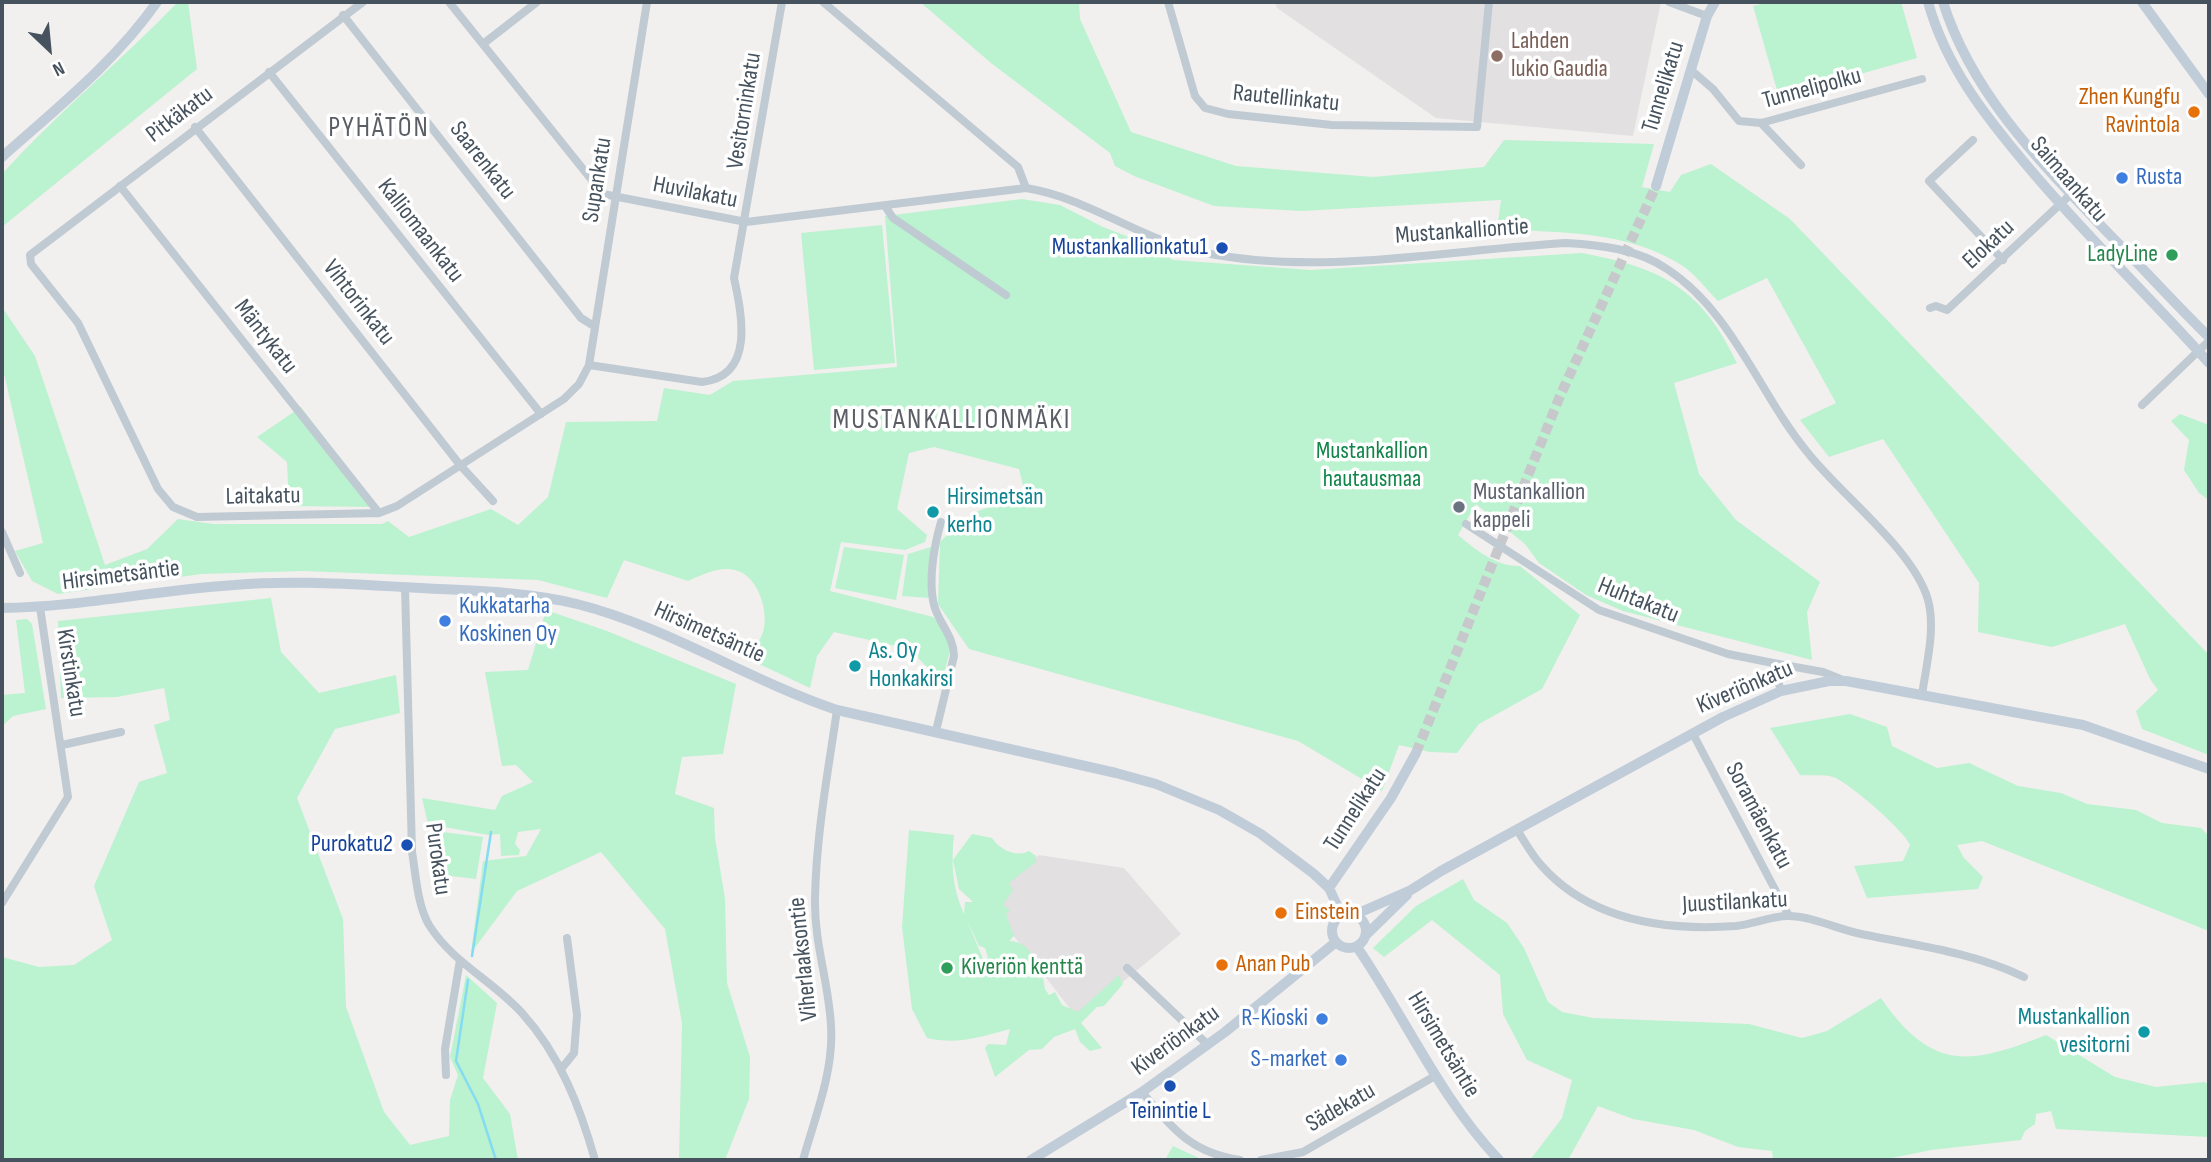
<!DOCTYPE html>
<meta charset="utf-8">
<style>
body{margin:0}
#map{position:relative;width:2211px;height:1162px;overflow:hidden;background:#f2efef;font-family:"Sofia Sans Condensed",sans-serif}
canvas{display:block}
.frame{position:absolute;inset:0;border:4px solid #46535e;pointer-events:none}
.north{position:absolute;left:14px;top:14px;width:70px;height:70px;-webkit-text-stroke:5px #fff;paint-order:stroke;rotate:154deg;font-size:19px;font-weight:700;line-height:28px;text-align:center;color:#46535e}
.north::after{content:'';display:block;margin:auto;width:24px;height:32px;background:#46535e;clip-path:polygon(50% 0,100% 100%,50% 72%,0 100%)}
</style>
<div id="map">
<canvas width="2211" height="1162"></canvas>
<div class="frame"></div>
<div class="north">N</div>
</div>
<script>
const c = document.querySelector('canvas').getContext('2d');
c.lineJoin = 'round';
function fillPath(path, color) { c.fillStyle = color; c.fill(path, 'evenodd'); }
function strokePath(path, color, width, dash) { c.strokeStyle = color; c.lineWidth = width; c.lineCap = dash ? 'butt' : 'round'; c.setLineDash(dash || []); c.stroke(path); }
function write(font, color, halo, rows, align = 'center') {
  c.font = font + ' "Sofia Sans Condensed",sans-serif'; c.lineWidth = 7; c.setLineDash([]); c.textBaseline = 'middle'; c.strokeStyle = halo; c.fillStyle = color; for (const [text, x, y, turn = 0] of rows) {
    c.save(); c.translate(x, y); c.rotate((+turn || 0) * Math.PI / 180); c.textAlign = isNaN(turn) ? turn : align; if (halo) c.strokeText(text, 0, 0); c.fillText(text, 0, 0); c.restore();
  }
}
const education = new Path2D(`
 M 1275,2 L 1661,2 L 1633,136 L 1436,118 L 1277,8 Z
 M 1039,855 L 1124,868 L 1181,934 L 1078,1019 L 986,900 Z`);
const green = new Path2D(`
 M 178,2 L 188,2 L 197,69 L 2,227 L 2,174 C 57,113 121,61 178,2 Z
 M 920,2 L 1079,2 L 1080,19 L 1131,132 L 1236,166 L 1373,177 L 1484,167 L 1504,140 L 1654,144 L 1642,187 L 1670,192 L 1681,175 L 1711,164 L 1790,219 L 2209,655 L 2209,755 L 2142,729 L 2136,711 L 2158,690 L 2150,679 L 2125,624 L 2052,647 L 1978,632 L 1979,583 L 1883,439 L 1829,457 L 1800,420 L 1836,403 L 1767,278 L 1718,301 C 1707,290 1696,275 1683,266 C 1627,230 1561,233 1497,229 L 1501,200 L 1301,211 L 1214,206 L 1134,176 L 1115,166 L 1110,153 L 991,63 Z
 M 1769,2 L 1901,2 L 1917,58 L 1779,97 L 1753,6 Z
 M 1022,199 L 1060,205 L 1103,227 L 1147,244 L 1173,260 L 1311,270 L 1582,253 C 1662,268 1701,288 1737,363 L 1674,383 L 1699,474 L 1736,520 L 1820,582 L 1807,612 L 1812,660 L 1623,611 L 1586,595 L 1539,563 L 1525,544 L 1476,504 L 1458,535 C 1476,550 1497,567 1520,566 L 1580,615 L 1542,689 L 1479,724 L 1457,753 L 1430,752 L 1399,745 L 1382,791 L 1298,741 L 969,649 L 938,604 L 940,542 C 973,510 978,506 1024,503 L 1026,497 L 1019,469 L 934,447 L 909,453 L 897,509 L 927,535 L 925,542 L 905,550 L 841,542 L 830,591 L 933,617 L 945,628 L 952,644 L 943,677 L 938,678 L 909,649 L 834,632 L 817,656 L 810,688 L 721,646 L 724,637 L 755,648 C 758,642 763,635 764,628 C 768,608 757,575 735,570 C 718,566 702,575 688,581 L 624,560 L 607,598 L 538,580 L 303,571 L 201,574 L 58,594 L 32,581 L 15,551 L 43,543 L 2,365 L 2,307 L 35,356 L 105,565 L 147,549 L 178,519 L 213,524 L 382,524 L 388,521 L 409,537 L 491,509 L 518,525 L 548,497 L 566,422 L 657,421 L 664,388 L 710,395 L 733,381 L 897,367 L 885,216 Z
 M 882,225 L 895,363 L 814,370 L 801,233 Z
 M 301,407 L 378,507 L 289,506 L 287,462 L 257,437 Z
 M 2180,414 L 2209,425 L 2209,500 L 2199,493 L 2184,470 L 2189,440 L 2171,421 Z
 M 844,547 L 904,555 L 896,600 L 835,588 Z
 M 931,547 L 929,598 L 902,596 L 908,554 Z
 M 271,598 L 281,652 L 319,693 L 396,675 L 400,713 L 335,729 L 297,798 L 343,919 L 346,1007 L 384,1112 L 410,1145 L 449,1136 L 450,1100 L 458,1075 L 450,1057 L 466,975 L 497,1003 L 483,1078 L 510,1114 L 518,1160 L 2,1160 L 2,957 L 39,967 L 74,965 L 112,940 L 94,886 L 139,782 L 167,773 L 154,725 L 170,720 L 164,688 L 117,697 L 61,698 L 58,621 Z
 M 546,610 L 607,631 L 736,684 L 723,754 L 682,757 L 675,794 L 714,808 L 715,838 L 725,899 L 727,983 L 750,1057 L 749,1099 L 725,1160 L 679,1160 L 682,1023 L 665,929 L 601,852 L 517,891 L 471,953 L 483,861 L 526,856 L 541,829 L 518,832 L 515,844 L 520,850 L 519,855 L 501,856 L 500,834 L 488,835 L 428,824 L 422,798 L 495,810 L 502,796 L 533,782 L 516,765 L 502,766 L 485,672 L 528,670 Z
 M 27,619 L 32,624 L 46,709 L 13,716 L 2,726 L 2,695 L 25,693 L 16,620 Z
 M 1850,714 L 1887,727 L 1892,746 L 1937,768 L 1969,763 L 2018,786 L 2061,793 L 2087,804 L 2136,810 L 2162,823 L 2201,828 L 2209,836 L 2209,931 L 1982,841 L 1957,845 L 1964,858 L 1983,877 L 1978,889 L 1867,898 L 1854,866 L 1903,861 L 1910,845 C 1905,831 1847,781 1833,777 C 1823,774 1810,776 1800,775 L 1770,728 Z
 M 909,830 L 954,835 C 951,863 952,888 964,914 L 965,902 L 973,902 L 959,889 L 953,860 L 972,834 L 992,838 C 999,849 1016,858 1029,851 L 1036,856 L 1036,862 L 1009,883 L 1013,890 L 1003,905 L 1010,910 L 1006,914 L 1014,936 L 1009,941 C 1027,942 1032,953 1039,968 L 1034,977 L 1043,978 L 1045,989 L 1049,995 L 1055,992 L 1062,1005 L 1078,1012 L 1119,975 L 1123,984 L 1104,1006 L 1097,1007 L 1081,1023 L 1102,1048 L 1090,1051 L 1080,1042 L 1075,1029 L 1054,1037 L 1042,1049 L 1029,1050 L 995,1077 L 985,1048 L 988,1044 L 1006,1045 L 1010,1029 C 980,1037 957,1045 927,1038 L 912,1009 L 902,927 ZM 966,918 L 979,946 L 985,948 L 988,957 L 986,961 L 992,974 L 990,976 Z
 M 442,832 L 483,837 L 476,879 L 443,875 Z
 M 1463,879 L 1474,900 L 1507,923 L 1524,948 L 1548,1002 L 1562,1012 L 1593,1018 L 1749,1024 L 1802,1038 L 1827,1031 L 1881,998 C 1931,1071 1969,1066 2046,1035 L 2115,1077 L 2156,1087 L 2204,1082 L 2209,1084 L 2209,1137 L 2056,1129 L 2051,1111 L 2036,1114 L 2035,1124 L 2025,1131 L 2021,1140 L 1931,1150 L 1882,1160 L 1773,1160 L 1772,1151 L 1738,1147 L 1694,1130 L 1633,1119 L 1598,1106 L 1568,1160 L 1530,1160 L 1562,1118 L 1572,1080 L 1527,1060 L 1503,1014 L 1500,975 L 1432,920 L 1384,957 L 1373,948 L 1416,906 Z
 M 1173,1146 L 1203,1160 L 1165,1160 Z`);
const stream = new Path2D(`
 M 472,956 L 491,832
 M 468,980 L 456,1061 L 478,1104 L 496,1160`);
const secondaryTunnel = new Path2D(`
 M 1416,753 L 1560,396 L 1656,186`);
const street = new Path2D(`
 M 363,2 L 30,255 L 31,264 L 78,323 L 158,489 L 173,507 L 197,517 L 379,513 L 397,506 L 564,399 L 579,384 L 589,365 L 647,2
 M 449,2 L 603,194 L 746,222 L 1026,188 C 1089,198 1142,241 1205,253 C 1323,276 1447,250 1566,243 C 1600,245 1638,249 1667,269 C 1733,312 1759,394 1808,453 C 1841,495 1914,550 1928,600 C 1936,629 1926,666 1922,695
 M 823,2 L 1018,167 L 1026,188
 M 1168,2 L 1195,96 L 1205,108 L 1228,114 L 1332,125 L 1477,127 L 1489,2
 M 1669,2 L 1707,16
 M 343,15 L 581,318 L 594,326
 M 483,44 L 537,2
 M 1691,70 L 1713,89 L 1739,121 L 1761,123 L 1922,79
 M 269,72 L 541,414
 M 1761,123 L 1801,165
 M 195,127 L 460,465 L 493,501
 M 1973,140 L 1929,181 L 2003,260
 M 120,186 L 379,513
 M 885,206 L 893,218 L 1006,295
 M 1930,308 L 1936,306 L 1947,310 L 2071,194
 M 589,365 L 702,382 C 755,376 742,315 734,278 L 782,2
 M 2142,405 L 2209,341
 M 1466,524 L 1599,610 L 1728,654 L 1773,663 L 1781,691
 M 2,532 L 20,573
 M 405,587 L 412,852 C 416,875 417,904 429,925 C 452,962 493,981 522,1013 C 560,1055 580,1107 595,1160
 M 1773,663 L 1823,672 L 1843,680
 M 936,731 L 954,656 C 954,636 939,624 934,605 C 928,580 934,546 941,522
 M 1693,734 L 1789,916
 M 62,745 L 121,732
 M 1517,830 C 1525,842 1532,855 1541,865 C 1590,921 1666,931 1736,926 C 1754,924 1771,916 1788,916 C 1813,916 1841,931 1866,935 C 1920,946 1974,953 2024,977
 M 2,903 L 68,797 L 40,607
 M 1127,968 L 1208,1045
 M 562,1068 L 574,1053 L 577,1015 L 567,938
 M 446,1075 L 445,1049 L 460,960
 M 1142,1092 C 1173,1129 1191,1153 1240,1160
 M 803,1160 C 815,1117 834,1071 831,1026 C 829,983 814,943 815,899 C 816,836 828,772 837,710
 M 1261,1160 L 1303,1152 L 1435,1076`);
const secondary = new Path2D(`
 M 1928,2 C 1946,67 1986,117 2029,168 C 2086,236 2150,297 2209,363
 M 1943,2 C 1972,95 2043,165 2109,234 C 2143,268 2175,304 2209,337
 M 2142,2 L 2209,94
 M 2,157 C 57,108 115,62 157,2
 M 1656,186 L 1707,16 L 1715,2
 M 2,608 C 80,607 156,590 234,585 C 290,580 347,584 403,587 C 462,591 519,590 577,604 C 668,627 748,680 837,710 L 1116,773 L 1156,784 L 1219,810 L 1261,834 L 1314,874 L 1329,888 L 1342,916
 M 1329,888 L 1391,798 L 1416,753
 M1332 931a17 17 0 1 1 34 0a17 17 0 1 1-34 0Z
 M 1354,915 L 1411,890 L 1441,871 L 1723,717 L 1781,691 L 1829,681 L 1846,681 L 2083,725 L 2209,769
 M 1366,935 L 1407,895
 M 1357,947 C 1405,1017 1440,1098 1499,1160
 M 1031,1160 L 1142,1092 L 1225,1032 L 1336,942`);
const markers = [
 [1497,56,7,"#8d6e63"],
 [2194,112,7,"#e8710a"],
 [2122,178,7,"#3f7fe0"],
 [1222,248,7,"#1a4fb4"],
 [2172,255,7,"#2e9e5b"],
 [1459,507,7,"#6b7280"],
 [933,512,7,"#0f9aa8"],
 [445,621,7,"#3f7fe0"],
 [855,666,7,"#0f9aa8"],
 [407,845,7,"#1a4fb4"],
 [1281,913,7,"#e8710a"],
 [1222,965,7,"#e8710a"],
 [947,968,7,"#2e9e5b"],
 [1322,1019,7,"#3f7fe0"],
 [2144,1032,7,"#0f9aa8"],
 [1341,1060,7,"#3f7fe0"],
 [1170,1086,7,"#1a4fb4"]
];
const educationNames = [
 ["Lahden",1511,42],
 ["lukio Gaudia",1511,70]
];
const streetNames = [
 ["Tunnelikatu",1664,87,-73],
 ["Tunnelipolku",1812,89,-15],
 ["Rautellinkatu",1286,99,6],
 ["Vesitorninkatu",745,111,-81],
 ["Pitkäkatu",180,115,-37],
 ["Saarenkatu",482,161,52],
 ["Supankatu",598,180,-81],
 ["Saimaankatu",2068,180,49],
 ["Huvilakatu",695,193,11],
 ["Kalliomaankatu",420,231,52],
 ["Mustankalliontie",1462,232,-4],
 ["Elokatu",1989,245,-43],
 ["Vihtorinkatu",358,303,52],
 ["Mäntykatu",265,337,52],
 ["Laitakatu",263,497,-1],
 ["Hirsimetsäntie",121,576,-7],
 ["Huhtakatu",1638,601,22],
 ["Hirsimetsäntie",709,633,24],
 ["Kirstinkatu",70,673,81],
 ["Kiveriönkatu",1745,688,-23],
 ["Tunnelikatu",1356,810,-57],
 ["Soramäenkatu",1758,816,62],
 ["Purokatu",437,859,82],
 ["Juustilankatu",1735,903,-3],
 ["Viherlaaksontie",804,959,-96],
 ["Kiveriönkatu",1176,1041,-36],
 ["Hirsimetsäntie",1443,1045,59],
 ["Sädekatu",1341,1108,-30]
];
const foodNames = [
 ["Zhen Kungfu",2180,98,"right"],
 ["Ravintola",2180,126,"right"],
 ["Einstein",1295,913],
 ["Anan Pub",1236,965]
];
const shopNames = [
 ["Rusta",2136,178],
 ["Kukkatarha",459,607],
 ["Koskinen Oy",459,635],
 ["R-Kioski",1308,1019,"right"],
 ["S-market",1327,1060,"right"]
];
const transitNames = [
 ["Mustankallionkatu1",1208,248],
 ["Purokatu2",393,845],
 ["Teinintie L",1170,1112,"center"]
];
const leisureNames = [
 ["LadyLine",2158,255],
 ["Kiveriön kenttä",961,968,"left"]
];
const parkNames = [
 ["Mustankallion",1372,452],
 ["hautausmaa",1372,480]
];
const worshipNames = [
 ["Mustankallion",1473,493],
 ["kappeli",1473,521]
];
const cultureNames = [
 ["Hirsimetsän",947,498],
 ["kerho",947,526],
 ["As. Oy",869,652],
 ["Honkakirsi",869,680],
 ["Mustankallion",2130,1018,"right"],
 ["vesitorni",2130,1046,"right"]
];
const quarterNames = [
 ["PYHÄTÖN",379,129],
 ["MUSTANKALLIONMÄKI",952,421]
];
fillPath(education, '#e3e0e1');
fillPath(green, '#bbf2cf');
strokePath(stream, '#85dcf2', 2.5);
strokePath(secondaryTunnel, '#c7c8cb', 10, [10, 5]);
strokePath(street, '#bfcad2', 8);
strokePath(secondary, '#c0cdd9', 10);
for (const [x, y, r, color] of markers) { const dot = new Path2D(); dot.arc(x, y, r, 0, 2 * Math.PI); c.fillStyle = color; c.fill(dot); strokePath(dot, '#fff', 2.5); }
write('24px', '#785e54', '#fff', educationNames, 'left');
write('24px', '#46535e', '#fff', streetNames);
write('24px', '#c56008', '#fff', foodNames, 'left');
write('24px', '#366cbe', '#fff', shopNames, 'left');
write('24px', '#164399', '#fff', transitNames, 'right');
write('24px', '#27864d', '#fff', leisureNames, 'right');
write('24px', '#118549', '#fff', parkNames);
write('24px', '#5b616d', '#fff', worshipNames, 'left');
write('24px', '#0d838f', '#fff', cultureNames, 'left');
c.letterSpacing = '2px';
write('28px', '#5b5f65', '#fff', quarterNames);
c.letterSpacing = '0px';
</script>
